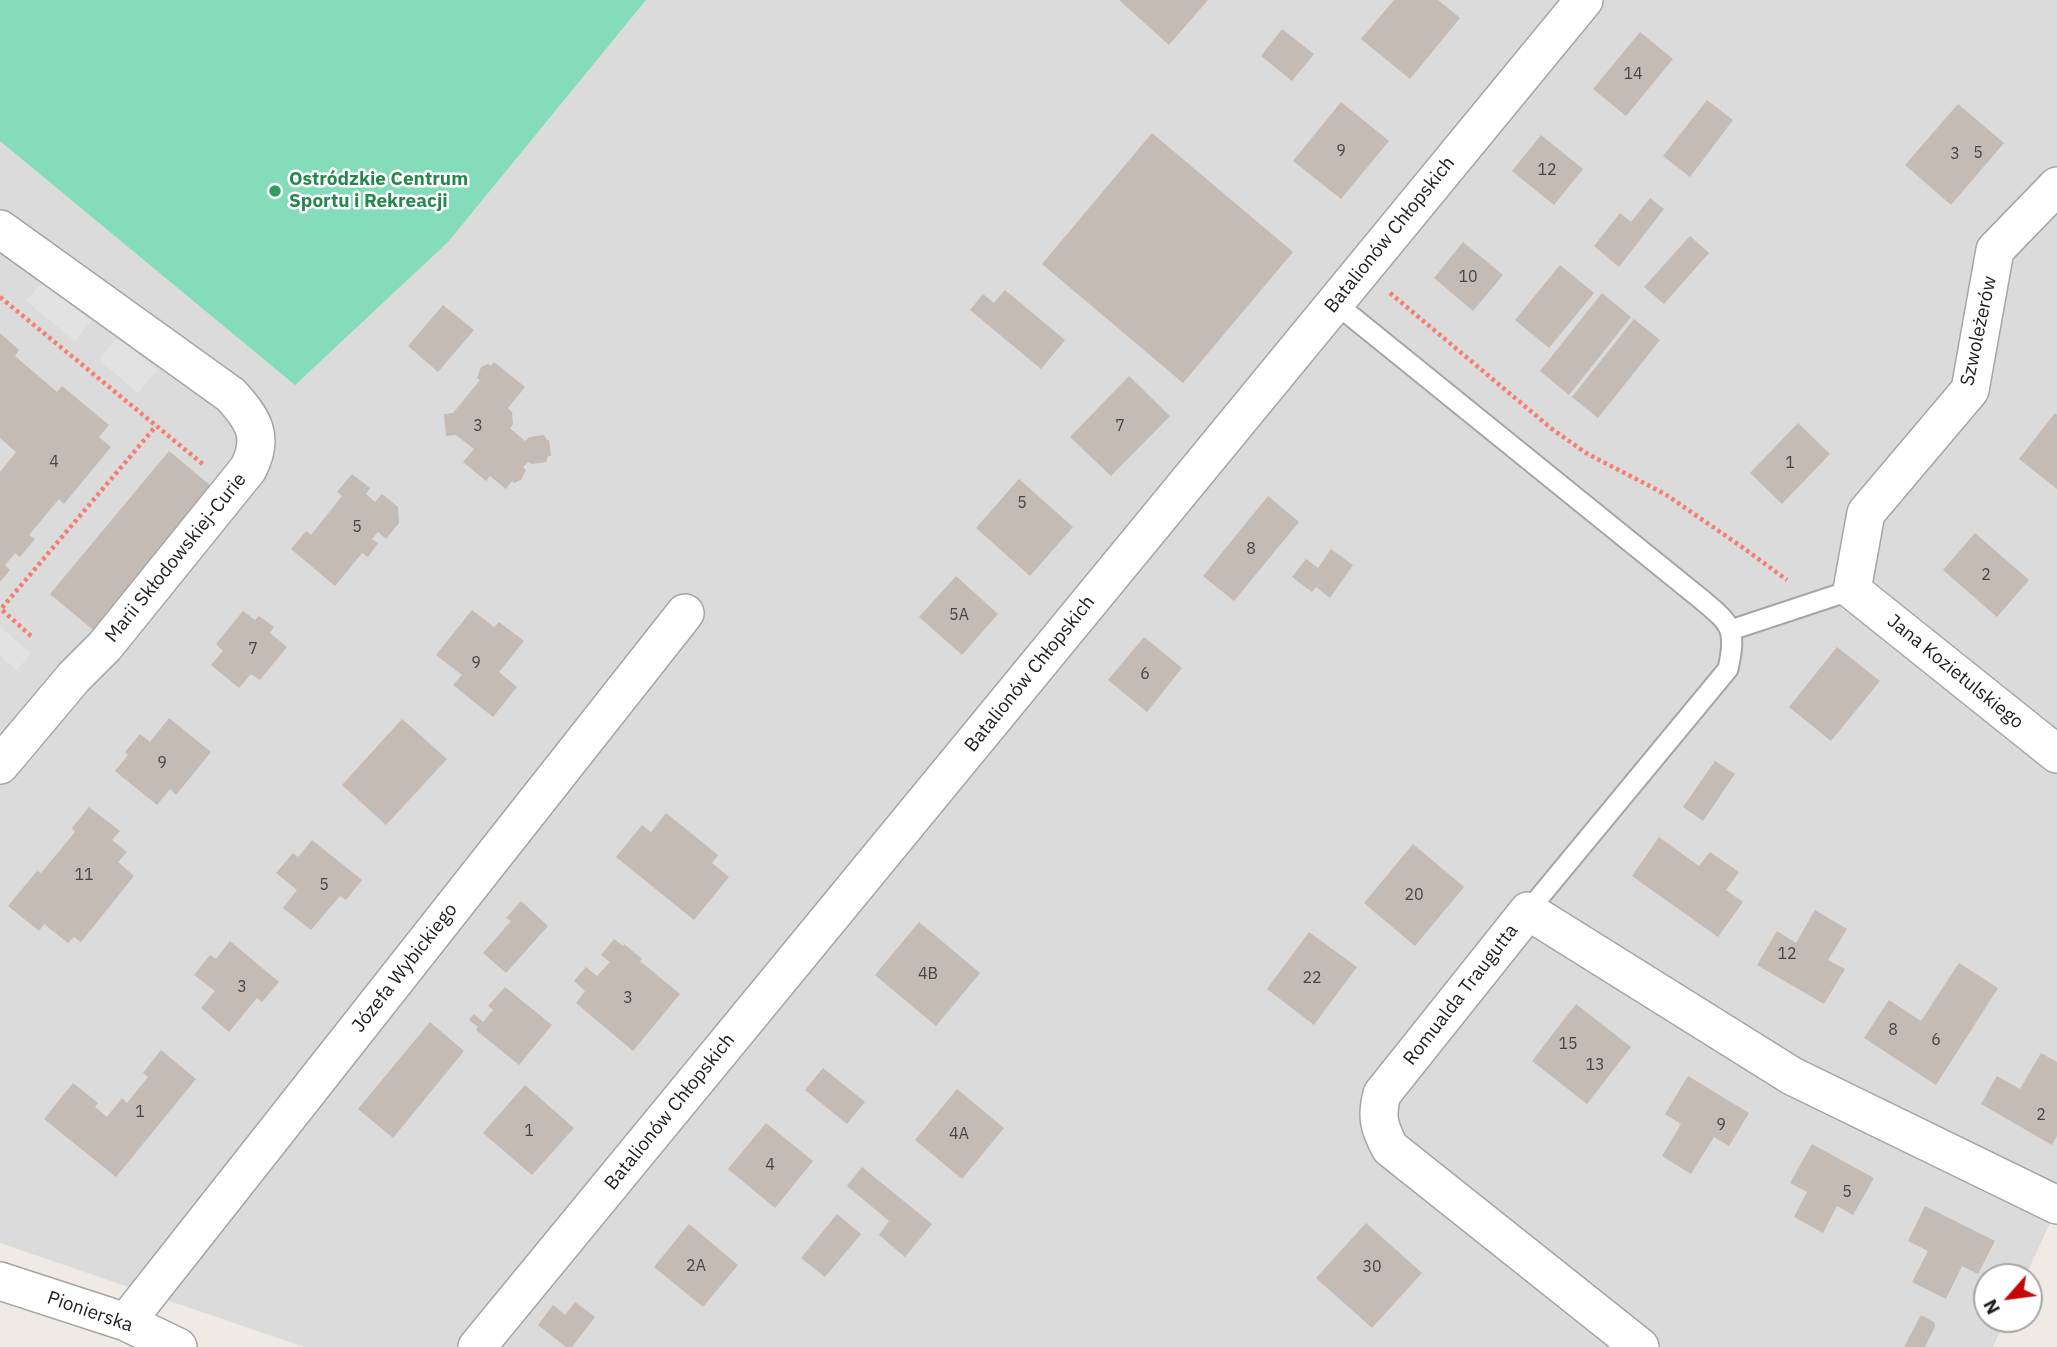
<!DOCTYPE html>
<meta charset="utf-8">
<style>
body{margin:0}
#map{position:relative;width:2057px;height:1347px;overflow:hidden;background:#efebe4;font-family:"IBM Plex Sans",sans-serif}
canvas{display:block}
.north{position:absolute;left:1973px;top:1263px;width:70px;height:70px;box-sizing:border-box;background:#fff;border:2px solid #a5a5a5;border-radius:50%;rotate:242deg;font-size:19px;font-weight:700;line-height:28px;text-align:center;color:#1e1e1e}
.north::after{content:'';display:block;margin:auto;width:24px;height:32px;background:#c60706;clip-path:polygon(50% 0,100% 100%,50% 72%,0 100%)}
</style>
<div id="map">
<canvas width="2057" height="1347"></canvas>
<div class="north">N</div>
</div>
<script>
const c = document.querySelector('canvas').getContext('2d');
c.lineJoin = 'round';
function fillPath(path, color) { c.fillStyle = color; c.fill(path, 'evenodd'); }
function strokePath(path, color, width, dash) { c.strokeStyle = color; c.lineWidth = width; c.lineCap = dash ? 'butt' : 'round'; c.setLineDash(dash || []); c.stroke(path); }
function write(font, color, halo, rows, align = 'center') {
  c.font = font + ' "IBM Plex Sans",sans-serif'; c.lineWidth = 5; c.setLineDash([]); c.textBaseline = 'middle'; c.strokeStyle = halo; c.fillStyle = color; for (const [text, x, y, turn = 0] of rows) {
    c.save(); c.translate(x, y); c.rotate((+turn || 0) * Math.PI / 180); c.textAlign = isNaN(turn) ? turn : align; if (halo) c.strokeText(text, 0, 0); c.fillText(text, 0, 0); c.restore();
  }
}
const residential = new Path2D(`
 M 0,0 L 2057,0 L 2057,1208 L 2025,1277 L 1987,1277 L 1987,1319 L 2006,1319 L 1993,1347 L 304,1347 L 0,1243 Z`);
const pitch = new Path2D(`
 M 0,0 L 646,0 L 448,242 L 295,385 L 0,141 Z`);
const parking = new Path2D(`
 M 43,281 L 91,321 L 75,341 L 26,301 Z
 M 118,337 L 157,370 L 138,393 L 99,360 Z
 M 0,627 L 31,653 L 17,670 L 0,656 Z`);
const building = new Path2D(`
 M 1119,0 L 1208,0 L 1169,45 Z
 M 1394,0 L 1438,0 L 1460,18 L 1410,79 L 1361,39 Z
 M 1282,29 L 1314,54 L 1292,81 L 1261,56 Z
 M 1640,32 L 1673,59 L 1626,116 L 1593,89 Z
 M 1707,100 L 1733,120 L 1690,177 L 1663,156 Z
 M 1341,102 L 1389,141 L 1341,199 L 1293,161 Z
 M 1958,104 L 2004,143 L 1951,205 L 1905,165 Z
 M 1152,133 L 1293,252 L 1183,383 L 1042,264 Z
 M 1541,135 L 1583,169 L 1554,205 L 1512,171 Z
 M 1650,198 L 1664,209 L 1619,267 L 1594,246 L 1620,213 L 1631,222 Z
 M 1690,236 L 1709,253 L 1664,304 L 1644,287 Z
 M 1463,242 L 1503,275 L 1473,311 L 1434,278 Z
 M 1560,265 L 1594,293 L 1549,348 L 1515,320 Z
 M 1005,290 L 1065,340 L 1041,369 L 970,310 L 983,294 L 994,303 Z
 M 1602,293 L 1631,317 L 1569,395 L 1540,371 Z
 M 443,305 L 474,330 L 438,372 L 408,346 Z
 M 1634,319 L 1660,340 L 1598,418 L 1572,397 Z
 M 0,333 L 19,350 L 15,356 L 57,392 L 62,386 L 109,425 L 99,437 L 111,447 L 64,504 L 59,499 L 29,535 L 35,539 L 20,557 L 15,553 L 5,565 L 10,570 L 0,582 L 0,472 L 16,452 L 0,438 Z
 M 494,362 L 525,387 L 508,408 L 512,412 L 513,424 L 510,428 L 525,441 L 529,437 L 544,435 L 547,440 L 549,440 L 551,456 L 548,456 L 546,462 L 532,464 L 528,462 L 523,467 L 526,470 L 521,480 L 514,483 L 512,481 L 506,489 L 490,476 L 486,481 L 463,462 L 474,449 L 456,435 L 446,436 L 444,414 L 453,413 L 480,380 L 477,378 L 481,367 L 488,364 L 491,366 Z
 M 1129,376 L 1170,416 L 1111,476 L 1070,437 Z
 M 2055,413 L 2057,415 L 2057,489 L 2019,459 Z
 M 1798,423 L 1830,454 L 1782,504 L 1750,473 Z
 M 169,451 L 217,491 L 98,634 L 50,594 Z
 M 352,474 L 370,488 L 366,494 L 375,502 L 382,494 L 398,507 L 399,523 L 386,539 L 378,532 L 372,539 L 378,543 L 368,557 L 362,553 L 335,586 L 291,549 L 306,531 L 311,535 L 342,496 L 337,492 Z
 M 1019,479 L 1073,527 L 1030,576 L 976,528 Z
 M 1268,496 L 1299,522 L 1234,601 L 1203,576 Z
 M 1975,533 L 2029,580 L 1997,617 L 1943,570 Z
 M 1331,549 L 1353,565 L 1330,598 L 1316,587 L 1312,592 L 1292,577 L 1306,559 L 1318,568 Z
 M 956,576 L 998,614 L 962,655 L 919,617 Z
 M 472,610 L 494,627 L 499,622 L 524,641 L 499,672 L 517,687 L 493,717 L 453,685 L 462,675 L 436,655 Z
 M 243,611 L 255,620 L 259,616 L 274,627 L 270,633 L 287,647 L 260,680 L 251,674 L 239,688 L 211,665 L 223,651 L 216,644 Z
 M 1144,637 L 1182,668 L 1147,712 L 1108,680 Z
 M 1837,647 L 1880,681 L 1831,741 L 1789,707 Z
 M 169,718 L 211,752 L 176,795 L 170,789 L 157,805 L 115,771 L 128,755 L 125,752 L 140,734 L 150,742 Z
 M 402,719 L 447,759 L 386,825 L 342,785 Z
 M 1715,761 L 1735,774 L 1703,821 L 1683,807 Z
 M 89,807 L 120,831 L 112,840 L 127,852 L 118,862 L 134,876 L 81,942 L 74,937 L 68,943 L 44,924 L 39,931 L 8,906 L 37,871 L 41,873 L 75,832 L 72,828 Z
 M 666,813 L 718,855 L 712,863 L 729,877 L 694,920 L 616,857 L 642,825 L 651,832 Z
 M 1659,837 L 1699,866 L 1710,852 L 1739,872 L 1726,890 L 1743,902 L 1718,937 L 1632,876 Z
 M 312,840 L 362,880 L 346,900 L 340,896 L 311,930 L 283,908 L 297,890 L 276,873 L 293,853 L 298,857 Z
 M 1413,844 L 1464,887 L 1415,946 L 1364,903 Z
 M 521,901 L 548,926 L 506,973 L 483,953 L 511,921 L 506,918 Z
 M 1815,910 L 1847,929 L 1828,960 L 1845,969 L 1824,1004 L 1757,965 L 1777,931 L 1796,943 Z
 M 919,922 L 980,973 L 936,1026 L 875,975 Z
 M 1309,932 L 1357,967 L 1314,1025 L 1267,989 Z
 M 614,939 L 623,946 L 624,944 L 642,959 L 640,961 L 680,994 L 633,1051 L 576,1003 L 585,991 L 574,981 L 586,967 L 597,976 L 610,962 L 601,955 Z
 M 230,941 L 279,982 L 262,1002 L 257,998 L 229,1032 L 201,1008 L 215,991 L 194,975 L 210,955 L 216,959 Z
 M 1959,963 L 1998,988 L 1936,1085 L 1864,1038 L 1889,1000 L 1921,1021 Z
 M 505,987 L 552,1025 L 519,1065 L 476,1030 L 478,1027 L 469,1020 L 474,1014 L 483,1022 L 493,1010 L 488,1006 Z
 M 1576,1004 L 1631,1047 L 1587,1104 L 1532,1061 Z
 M 430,1022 L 464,1051 L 393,1138 L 358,1109 Z
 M 161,1050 L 196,1079 L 116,1177 L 44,1119 L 73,1083 L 98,1103 L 95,1107 L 107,1117 L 122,1098 L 127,1103 L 148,1077 L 143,1073 Z
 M 2041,1053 L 2057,1062 L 2057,1136 L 2052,1145 L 1981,1104 L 1997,1076 L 2020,1089 Z
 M 823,1068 L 865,1102 L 847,1124 L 805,1090 Z
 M 1688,1076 L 1749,1113 L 1729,1146 L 1714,1137 L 1691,1174 L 1662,1156 L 1681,1124 L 1665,1114 Z
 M 525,1085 L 574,1128 L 532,1175 L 483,1133 Z
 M 957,1089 L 1004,1128 L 962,1179 L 915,1140 Z
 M 766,1123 L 813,1161 L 775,1208 L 728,1169 Z
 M 1812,1144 L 1874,1178 L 1853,1215 L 1837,1206 L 1823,1233 L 1794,1217 L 1807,1192 L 1790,1183 Z
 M 862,1167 L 932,1224 L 905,1257 L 879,1235 L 889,1221 L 847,1186 Z
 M 1925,1206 L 1995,1241 L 1978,1274 L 1962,1266 L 1946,1299 L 1912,1282 L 1928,1251 L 1908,1241 Z
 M 837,1214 L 861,1234 L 825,1277 L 801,1258 Z
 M 1366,1223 L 1422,1273 L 1372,1328 L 1316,1278 Z
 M 689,1224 L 738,1265 L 703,1307 L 654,1267 Z
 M 575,1302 L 595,1317 L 572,1347 L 566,1347 L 538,1325 L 553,1305 L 565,1315 Z
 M 1921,1315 L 1934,1322 L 1935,1327 L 1925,1347 L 1904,1347 Z`);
const path = new Path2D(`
 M 1390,293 L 1552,429 L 1586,453 L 1665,494 L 1742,547 L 1787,580
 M 0,297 L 205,466
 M 31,636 L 1,609 L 156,426`);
const lane = new Path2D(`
 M 1335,303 L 1701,599 C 1731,624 1737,629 1728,669 L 1528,911
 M 1731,630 L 1852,590`);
const street = new Path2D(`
 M 2057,186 L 1995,250 L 1970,390 L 1866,513 L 1852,590 L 2057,754
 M 0,229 L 231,395 C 253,419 265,437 248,469 L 105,646 L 74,677 L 0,765
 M 0,1281 L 126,1322 L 178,1347
 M 126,1322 L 685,613
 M 477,1347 L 1584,0
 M 1640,1347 L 1390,1148 C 1379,1127 1376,1117 1382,1094 L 1528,911 L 1792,1076 L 2057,1205`);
const markers = [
 [275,191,7,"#2e9e5b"]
];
const numberNames = [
 ["14",1633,74],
 ["9",1341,151],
 ["5",1978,153],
 ["3",1955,154],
 ["12",1547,170],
 ["10",1468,277],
 ["3",478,426],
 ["7",1120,426],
 ["4",54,462],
 ["1",1790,463],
 ["5",1022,503],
 ["5",357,527],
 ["8",1251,549],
 ["2",1986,575],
 ["5A",959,615],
 ["7",253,649],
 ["9",476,663],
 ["6",1145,674],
 ["9",162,763],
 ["11",84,875],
 ["5",324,885],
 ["20",1414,895],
 ["12",1787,954],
 ["4B",928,974],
 ["22",1312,978],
 ["3",242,987],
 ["3",628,998],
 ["8",1893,1030],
 ["6",1936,1040],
 ["15",1568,1044],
 ["13",1595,1065],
 ["1",140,1112],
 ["2",2041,1115],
 ["9",1721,1125],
 ["1",529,1131],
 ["4A",959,1134],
 ["4",770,1165],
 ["5",1847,1192],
 ["2A",696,1266],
 ["30",1372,1267]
];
const leisureNames = [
 ["Ostródzkie Centrum",289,180],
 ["Sportu i Rekreacji",289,202]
];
const streetNames = [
 ["Batalionów Chłopskich",1390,235,-51],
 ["Szwoleżerów",1979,331,-78],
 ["Marii Skłodowskiej-Curie",176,558,-51],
 ["Jana Kozietulskiego",1955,672,39],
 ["Batalionów Chłopskich",1030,674,-51],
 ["Józefa Wybickiego",405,968,-52],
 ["Romualda Traugutta",1461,995,-52],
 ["Batalionów Chłopskich",670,1112,-51],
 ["Pionierska",90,1312,19]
];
fillPath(residential, '#dcdbdb');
fillPath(pitch, '#84dcba');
fillPath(parking, '#e2e2e2');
fillPath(building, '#c3bbb4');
strokePath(lane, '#a5a5a5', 23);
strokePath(street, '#a5a5a5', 40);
strokePath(path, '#f67d6f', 4.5, [3.5, 3.5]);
strokePath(lane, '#fff', 19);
strokePath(street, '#fff', 37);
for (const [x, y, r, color] of markers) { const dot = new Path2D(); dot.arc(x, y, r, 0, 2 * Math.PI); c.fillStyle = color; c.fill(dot); strokePath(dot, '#fff', 2.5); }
write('16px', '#474544', null, numberNames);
write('bold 19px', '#27864d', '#fff', leisureNames, 'left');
write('19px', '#1e1e1e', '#fff', streetNames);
</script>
